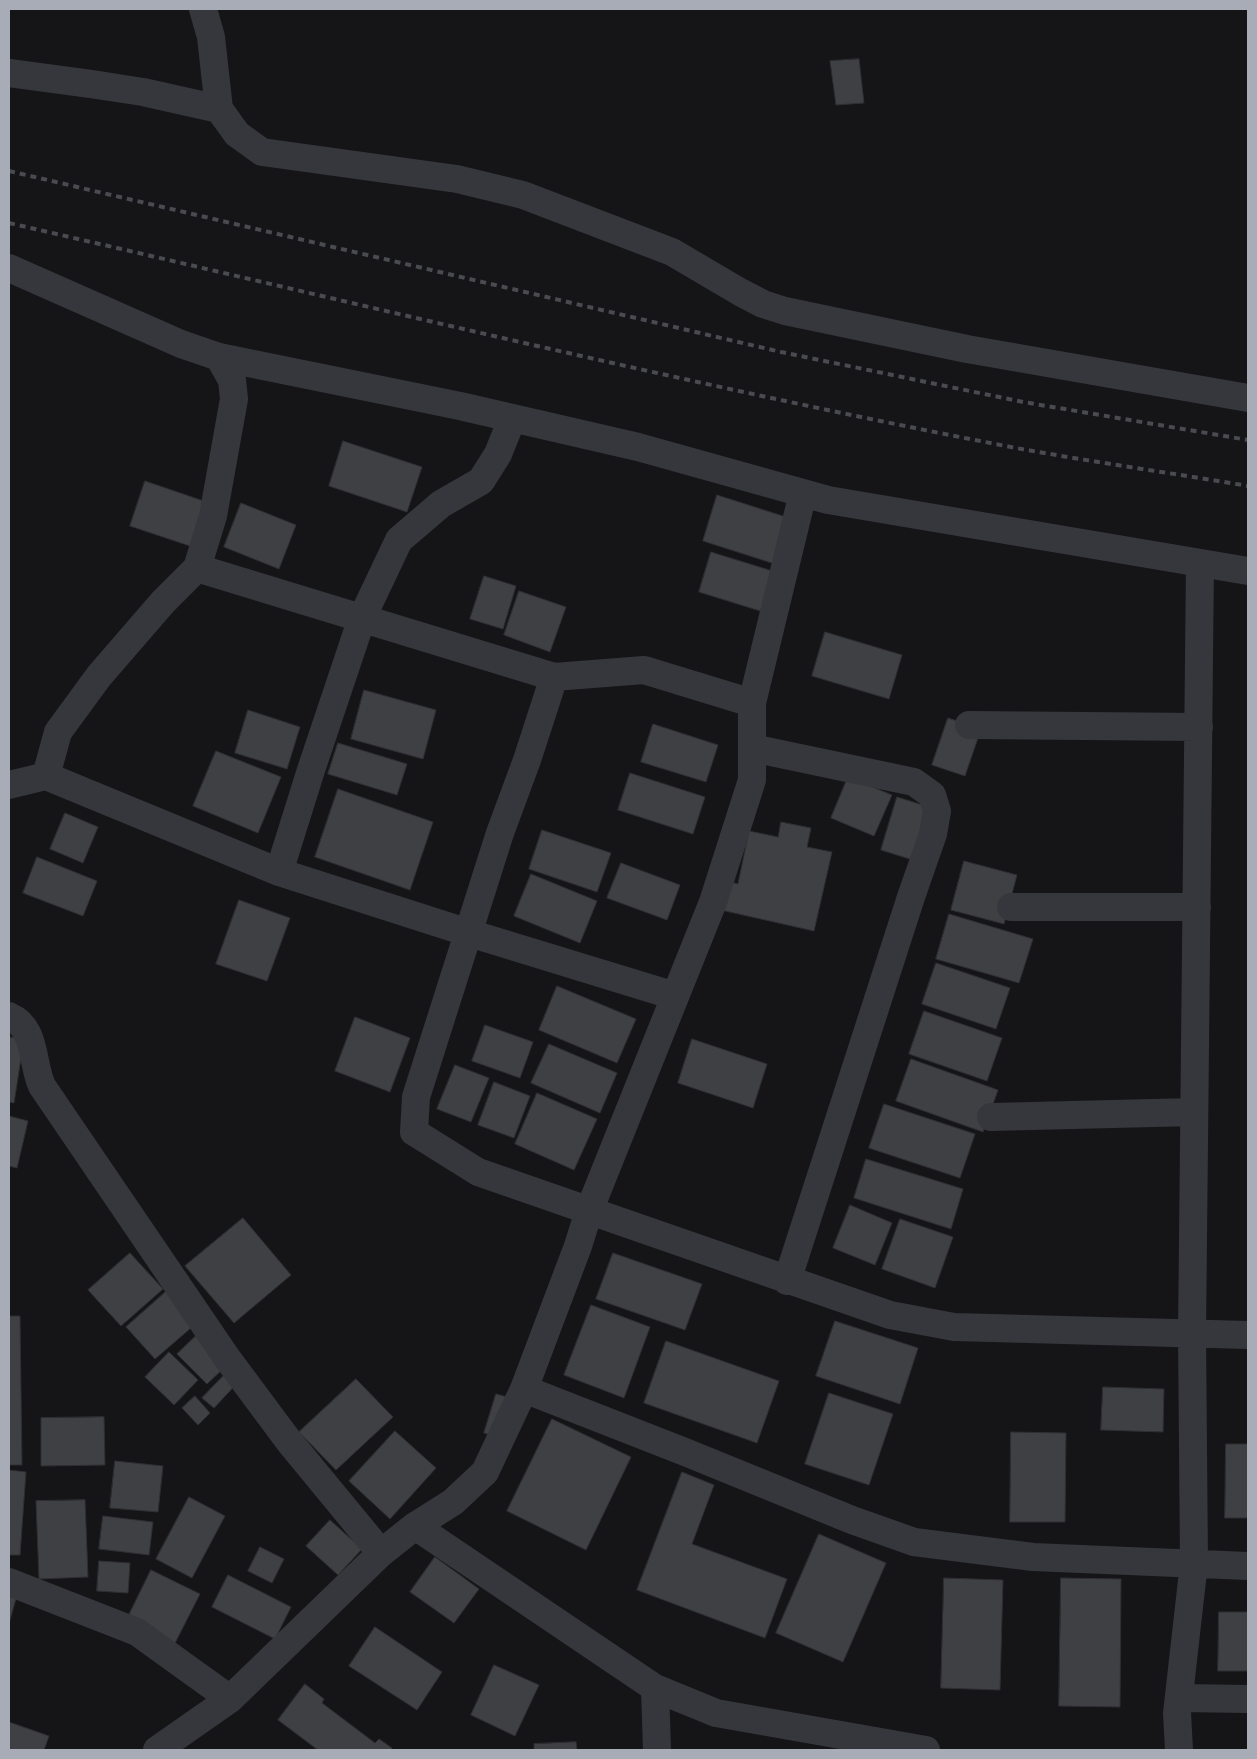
<!DOCTYPE html>
<style>
body{margin:0}
#map{position:relative;width:1257px;height:1759px;overflow:hidden;background:#151517;font-family:Arial,sans-serif}
canvas{display:block}
.frame{position:absolute;inset:0;border:10px solid #a7acb7;pointer-events:none}
</style>
<div id="map">
<canvas width="1257" height="1759"></canvas>
<div class="frame"></div>
</div>
<script>
const c = document.querySelector('canvas').getContext('2d');
c.lineJoin = 'round';
function fillPath(path, color) { c.fillStyle = color; c.fill(path, 'evenodd'); }
function strokePath(path, color, width, dash) { c.strokeStyle = color; c.lineWidth = width; c.lineCap = dash ? 'butt' : 'round'; c.setLineDash(dash || []); c.stroke(path); }
const building = new Path2D(`
 M 859,59 L 864,103 L 836,105 L 830,61 Z
 M 343,441 L 422,467 L 407,512 L 329,486 Z
 M 145,481 L 224,508 L 208,552 L 130,526 Z
 M 717,495 L 789,518 L 775,564 L 703,541 Z
 M 241,503 L 296,525 L 279,569 L 224,547 Z
 M 711,552 L 782,574 L 770,614 L 699,592 Z
 M 484,576 L 516,586 L 503,629 L 470,619 Z
 M 519,591 L 566,607 L 550,652 L 504,635 Z
 M 825,632 L 902,655 L 889,699 L 812,676 Z
 M 364,690 L 436,710 L 423,759 L 351,739 Z
 M 248,710 L 300,727 L 287,769 L 235,753 Z
 M 948,718 L 981,729 L 965,776 L 932,765 Z
 M 653,724 L 718,745 L 706,782 L 641,762 Z
 M 338,743 L 407,764 L 397,795 L 328,774 Z
 M 216,751 L 281,777 L 258,833 L 193,806 Z
 M 630,773 L 705,797 L 693,834 L 618,810 Z
 M 848,777 L 892,795 L 874,836 L 831,818 Z
 M 338,789 L 433,822 L 410,890 L 315,857 Z
 M 897,797 L 948,813 L 932,866 L 881,850 Z
 M 65,813 L 98,827 L 83,863 L 50,849 Z
 M 781,822 L 811,828 L 807,847 L 832,852 L 814,931 L 721,910 L 727,881 L 738,884 L 749,831 L 778,837 Z
 M 542,830 L 611,853 L 597,892 L 529,869 Z
 M 37,857 L 97,881 L 83,916 L 23,893 Z
 M 964,861 L 1017,875 L 1004,924 L 951,910 Z
 M 621,863 L 680,885 L 667,920 L 607,898 Z
 M 531,874 L 597,901 L 580,943 L 514,916 Z
 M 239,900 L 290,918 L 267,981 L 216,964 Z
 M 949,914 L 1033,939 L 1019,983 L 936,959 Z
 M 936,963 L 1010,988 L 996,1029 L 922,1004 Z
 M 557,986 L 636,1019 L 617,1063 L 539,1030 Z
 M 924,1011 L 1002,1038 L 987,1081 L 909,1054 Z
 M 355,1017 L 410,1038 L 390,1092 L 335,1071 Z
 M 485,1025 L 533,1042 L 520,1078 L 472,1061 Z
 M 10,1037 L 24,1039 L 14,1103 L 9,1102 L 9,1047 Z
 M 692,1039 L 767,1064 L 753,1108 L 678,1083 Z
 M 549,1044 L 617,1073 L 600,1113 L 531,1083 Z
 M 911,1059 L 998,1090 L 983,1132 L 896,1101 Z
 M 455,1065 L 489,1078 L 471,1122 L 437,1109 Z
 M 494,1082 L 530,1096 L 514,1138 L 478,1125 Z
 M 537,1093 L 597,1119 L 574,1170 L 515,1144 Z
 M 884,1104 L 975,1134 L 960,1178 L 869,1148 Z
 M 9,1116 L 28,1121 L 17,1168 L 9,1166 Z
 M 866,1159 L 963,1189 L 951,1229 L 854,1198 Z
 M 850,1205 L 892,1223 L 875,1265 L 833,1248 Z
 M 243,1218 L 291,1275 L 234,1323 L 185,1266 Z
 M 900,1219 L 953,1237 L 935,1288 L 882,1269 Z
 M 130,1253 L 163,1289 L 121,1326 L 88,1290 Z
 M 613,1253 L 702,1284 L 685,1330 L 596,1299 Z
 M 170,1288 L 199,1321 L 155,1359 L 126,1327 Z
 M 591,1305 L 650,1327 L 624,1398 L 564,1375 Z
 M 9,1316 L 20,1316 L 22,1465 L 9,1465 Z
 M 835,1321 L 918,1348 L 900,1404 L 816,1376 Z
 M 198,1334 L 227,1365 L 207,1384 L 177,1354 Z
 M 666,1341 L 779,1381 L 757,1443 L 644,1403 Z
 M 169,1352 L 198,1380 L 174,1405 L 145,1377 Z
 M 229,1370 L 240,1380 L 214,1408 L 202,1398 Z
 M 356,1379 L 393,1417 L 336,1470 L 299,1432 Z
 M 1103,1387 L 1164,1389 L 1163,1432 L 1101,1430 Z
 M 829,1393 L 893,1414 L 869,1485 L 805,1464 Z
 M 496,1394 L 518,1400 L 506,1440 L 484,1433 Z
 M 195,1396 L 210,1413 L 198,1425 L 182,1408 Z
 M 104,1417 L 105,1465 L 41,1466 L 41,1418 Z
 M 552,1419 L 631,1457 L 586,1550 L 507,1511 Z
 M 395,1431 L 436,1468 L 390,1519 L 349,1481 Z
 M 1011,1432 L 1066,1433 L 1065,1522 L 1010,1522 Z
 M 1226,1444 L 1248,1444 L 1248,1518 L 1225,1518 Z
 M 115,1461 L 163,1466 L 158,1512 L 110,1508 Z
 M 9,1470 L 26,1472 L 20,1555 L 9,1555 Z
 M 682,1472 L 714,1485 L 692,1544 L 787,1579 L 765,1638 L 637,1590 Z
 M 189,1497 L 225,1516 L 192,1578 L 156,1559 Z
 M 85,1500 L 88,1577 L 39,1579 L 36,1501 Z
 M 103,1516 L 153,1522 L 149,1555 L 99,1549 Z
 M 330,1520 L 362,1549 L 338,1575 L 306,1546 Z
 M 819,1534 L 886,1563 L 843,1662 L 776,1633 Z
 M 260,1547 L 284,1559 L 272,1583 L 248,1571 Z
 M 435,1557 L 479,1589 L 454,1623 L 410,1592 Z
 M 99,1561 L 130,1563 L 128,1593 L 97,1591 Z
 M 151,1570 L 200,1594 L 174,1645 L 126,1621 Z
 M 228,1575 L 291,1607 L 275,1639 L 212,1607 Z
 M 944,1578 L 1003,1580 L 1000,1690 L 941,1688 Z
 M 1061,1578 L 1121,1579 L 1120,1707 L 1059,1706 Z
 M 9,1589 L 18,1591 L 9,1624 Z
 M 1219,1612 L 1248,1612 L 1248,1671 L 1218,1671 Z
 M 375,1627 L 442,1672 L 417,1710 L 349,1666 Z
 M 494,1665 L 539,1685 L 515,1736 L 471,1715 Z
 M 305,1684 L 324,1699 L 322,1703 L 375,1743 L 379,1739 L 392,1748 L 390,1750 L 318,1750 L 278,1720 Z
 M 9,1722 L 49,1736 L 44,1750 L 9,1750 Z
 M 576,1742 L 577,1750 L 534,1750 L 534,1744 Z`);
const minor = new Path2D(`
 M 203,9 L 211,37 L 219,109 L 237,134 L 262,152 L 457,179 L 523,195 L 672,252 L 740,292 L 763,304 L 785,311 L 967,349 L 1248,398
 M 9,73 L 91,84 L 143,92 L 219,109
 M 9,268 L 181,344 L 219,357 L 232,380 L 234,399 L 213,516 L 197,568 L 163,602 L 99,676 L 58,732 L 46,776 L 9,785
 M 219,357 L 460,406 L 638,447 L 828,500 L 1248,571
 M 197,568 L 554,677
 M 752,703 L 803,493
 M 969,725 L 1199,727
 M 752,748 L 914,782 L 932,795 L 937,811 L 933,834 L 911,897 L 787,1281
 M 46,776 L 279,872 L 469,933 L 675,996
 M 279,872 L 311,770 L 362,618 L 399,540 L 441,504 L 481,481 L 498,454 L 512,419
 M 1011,907 L 1197,907
 M 9,1016 C 37,1028 31,1062 42,1086 L 227,1358 L 288,1440 L 381,1553
 M 991,1117 L 1194,1112
 M 524,1389 L 685,1452 L 852,1520 L 914,1542 L 1033,1557 L 1248,1566
 M 415,1526 L 655,1688 L 657,1750
 M 9,1582 L 137,1632 L 230,1699
 M 655,1688 L 716,1713 L 926,1750
 M 1179,1698 L 1248,1699
 M 157,1750 L 230,1699 L 381,1553 L 415,1526 L 453,1502 L 485,1472 L 524,1389 L 578,1246 L 589,1211 L 713,902 L 752,780 L 752,703 L 644,670 L 554,677 L 527,760 L 500,833 L 416,1097 L 414,1132 L 478,1172 L 890,1315 L 954,1327 L 1248,1335
 M 1179,1750 L 1177,1713 L 1194,1563 L 1192,1334 L 1200,563`);
const rail = new Path2D(`
 M 9,171 L 781,352 L 1023,402 L 1248,440
 M 9,223 C 344,300 678,383 1016,448 C 1093,462 1171,473 1248,486`);
fillPath(building, '#3f4044');
strokePath(building, '#2f2f33', 1);
strokePath(minor, '#36373c', 28);
strokePath(rail, '#494b51', 4, [6, 5]);
</script>
